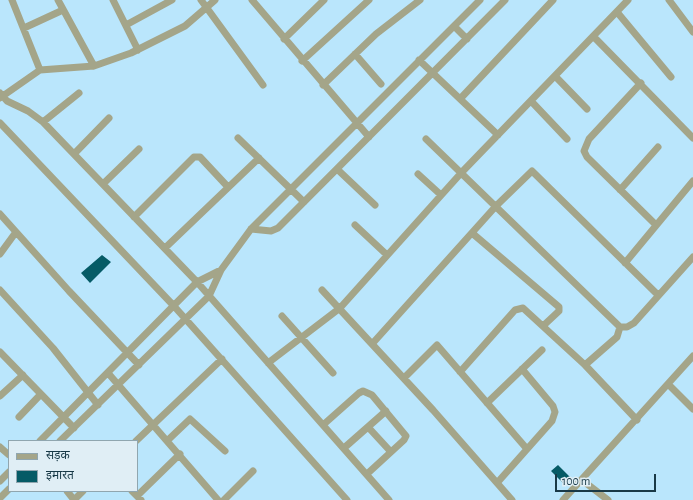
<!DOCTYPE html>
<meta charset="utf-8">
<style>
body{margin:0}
#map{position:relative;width:693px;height:500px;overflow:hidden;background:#bae6fc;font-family:"Alegreya Sans","Noto Sans Devanagari",sans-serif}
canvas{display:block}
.legend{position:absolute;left:8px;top:440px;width:130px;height:52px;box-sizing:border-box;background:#e0eef5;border:1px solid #90a6af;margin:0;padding:5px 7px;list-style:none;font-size:12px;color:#183947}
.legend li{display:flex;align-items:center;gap:8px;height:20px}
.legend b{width:20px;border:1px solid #90a6af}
.scale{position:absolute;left:555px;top:474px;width:101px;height:18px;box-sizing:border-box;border:2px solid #183947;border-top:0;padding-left:5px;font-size:12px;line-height:14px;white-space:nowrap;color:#183947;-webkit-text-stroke:3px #e0eef5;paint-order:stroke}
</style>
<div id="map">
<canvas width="693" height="500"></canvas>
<ul class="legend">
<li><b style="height:5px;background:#a4a589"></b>सड़क</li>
<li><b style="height:11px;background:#055b66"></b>इमारत</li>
</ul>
<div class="scale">100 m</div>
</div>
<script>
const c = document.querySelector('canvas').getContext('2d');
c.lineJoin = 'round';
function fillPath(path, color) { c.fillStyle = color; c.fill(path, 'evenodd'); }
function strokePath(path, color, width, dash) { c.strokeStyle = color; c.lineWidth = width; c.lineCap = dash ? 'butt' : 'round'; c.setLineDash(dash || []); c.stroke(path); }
const building = new Path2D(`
 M 102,255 L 111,262 L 90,283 L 81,273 Z
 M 558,465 L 571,478 L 564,484 L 551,471 Z`);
const minor = new Path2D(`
 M 12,0 L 40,70
 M 58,0 L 94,66
 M 113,0 L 138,50
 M 201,0 L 263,85
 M 252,0 L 369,137
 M 669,0 L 693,32
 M 617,12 L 671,77
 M 126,25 L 172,0
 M 454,26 L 467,39
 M 24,28 L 63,10
 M 594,37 L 693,138
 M 284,39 L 324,0
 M 355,54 L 381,84
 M 419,60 L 498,135
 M 302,61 L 369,0
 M 555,76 L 587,109
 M 641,83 L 589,139 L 584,151 L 587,157 L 655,224
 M 323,85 L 376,34 L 420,0
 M 0,93 L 7,101 L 28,111 L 43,122 L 197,282 L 389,500
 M 0,98 L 40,70 L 94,66 L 131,53 L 185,26 L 215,0
 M 460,99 L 553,0
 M 531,101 L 567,139
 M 43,122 L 79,93
 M 0,123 L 173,305 L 347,500
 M 238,138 L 304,202
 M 426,139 L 620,327 L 627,327 L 634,323 L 693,257
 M 74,154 L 109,118
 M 337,169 L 375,205
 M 418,174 L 441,195
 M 103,184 L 139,149
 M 620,190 L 658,147
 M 0,214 L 69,291 L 139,365
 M 134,217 L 194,157 L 200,157 L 228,187
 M 355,225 L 387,255
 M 251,229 L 271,231 L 278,228 L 505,0
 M 472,233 L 559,307 L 559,311 L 543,326
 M 165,248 L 259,158
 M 0,254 L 16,232
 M 625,263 L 693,181
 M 0,290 L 53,348 L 98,405
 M 322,290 L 433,410 L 512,500
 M 282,316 L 333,373
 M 372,344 L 496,206 L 532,171 L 658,295
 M 0,352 L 74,428
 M 268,363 L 340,308 L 462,172 L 628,0
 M 585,365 L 617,337 L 620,327
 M 460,372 L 515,310 L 523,308 L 585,365 L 637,420
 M 108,373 L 218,500
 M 404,378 L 437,345 L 527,449
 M 668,384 L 693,409
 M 0,396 L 23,375
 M 487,403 L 542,350
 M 19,417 L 41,394
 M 323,425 L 359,393 L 363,391 L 372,395 L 406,436 L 404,440 L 367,474
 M 368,427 L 391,452
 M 168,440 L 190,419 L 225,451
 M 40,441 L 197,282 L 221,270
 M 60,441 L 209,296 L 221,270 L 251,229 L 480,0
 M 136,441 L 222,359
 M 0,447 L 9,455
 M 344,448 L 386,411
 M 582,480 L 608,500
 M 0,481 L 9,472
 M 497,483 L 552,421 L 555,412 L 553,406 L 522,369
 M 67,491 L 74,500
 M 132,491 L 141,500
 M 137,496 L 180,454
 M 0,498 L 9,489
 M 74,500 L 83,491
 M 224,500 L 253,471
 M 563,500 L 693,356`);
fillPath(building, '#055b66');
strokePath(minor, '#a4a589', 7);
</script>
